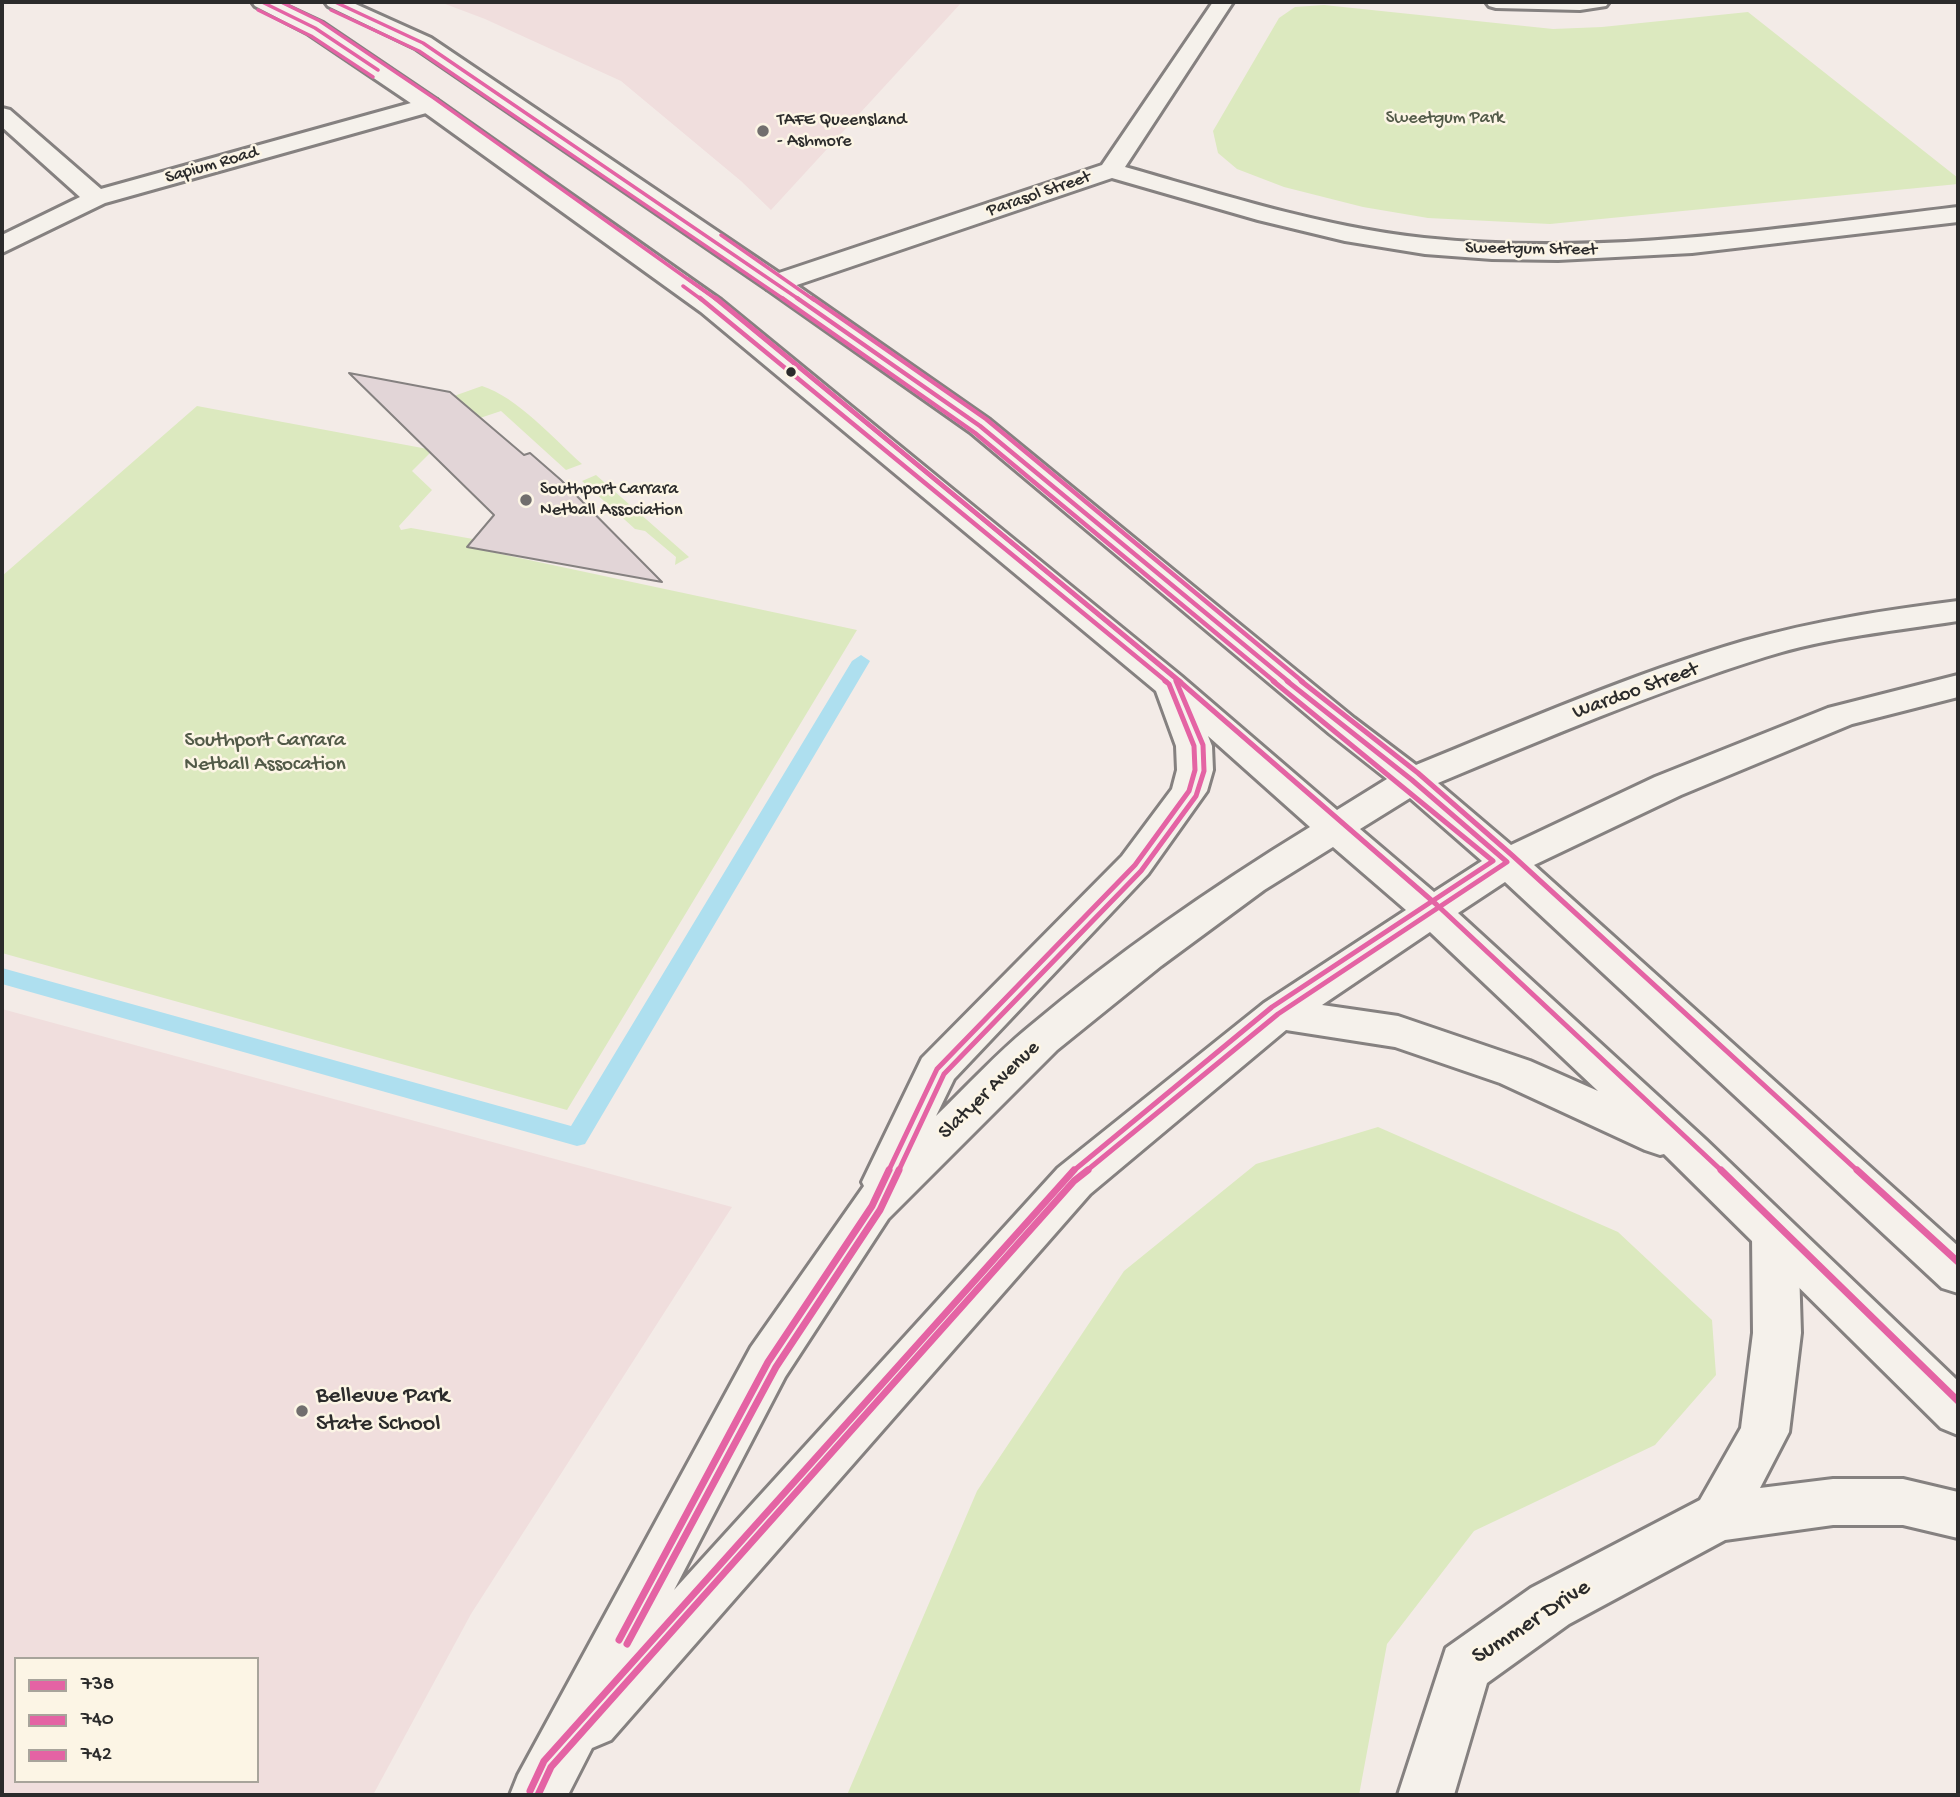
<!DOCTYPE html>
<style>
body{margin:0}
#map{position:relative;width:1960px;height:1797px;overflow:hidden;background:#f3ebe7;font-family:"Gochi Hand",sans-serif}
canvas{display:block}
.frame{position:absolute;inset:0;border:4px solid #2b2b2b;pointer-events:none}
.legend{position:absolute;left:14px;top:1657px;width:245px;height:126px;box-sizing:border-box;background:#fcf5e5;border:2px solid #a8a49b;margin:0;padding:9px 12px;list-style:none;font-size:21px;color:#2b2b2b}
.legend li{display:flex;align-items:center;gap:14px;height:35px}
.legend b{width:35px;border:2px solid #a8a49b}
</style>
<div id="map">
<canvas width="1960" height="1797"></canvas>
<div class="frame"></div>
<ul class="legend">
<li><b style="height:9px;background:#e463a4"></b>738</li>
<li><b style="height:9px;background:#e463a4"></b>740</li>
<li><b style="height:9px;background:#e463a4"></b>742</li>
</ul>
</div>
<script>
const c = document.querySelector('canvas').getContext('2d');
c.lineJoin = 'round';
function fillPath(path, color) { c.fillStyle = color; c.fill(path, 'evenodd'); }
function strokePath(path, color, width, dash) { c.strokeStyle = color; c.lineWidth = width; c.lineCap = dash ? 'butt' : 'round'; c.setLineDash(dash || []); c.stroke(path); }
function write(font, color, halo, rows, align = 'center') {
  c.font = font + ' "Gochi Hand",sans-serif'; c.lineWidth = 5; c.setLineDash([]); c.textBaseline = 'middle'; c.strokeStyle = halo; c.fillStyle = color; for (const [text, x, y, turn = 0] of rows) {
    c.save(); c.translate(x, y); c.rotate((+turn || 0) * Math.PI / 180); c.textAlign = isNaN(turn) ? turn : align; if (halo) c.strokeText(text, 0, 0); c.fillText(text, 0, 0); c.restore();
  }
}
const built = new Path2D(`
 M 440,2 L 962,2 L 771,210 L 741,181 L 621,81 L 485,19 Z
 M 2,1009 L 732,1207 L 471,1614 L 373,1795 L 2,1795 ZM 16,1659 L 257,1659 L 257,1781 L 16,1781 Z`);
const green = new Path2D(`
 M 1324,5 L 1553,29 L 1602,27 L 1748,12 L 1958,178 L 1958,184 L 1550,224 L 1428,218 L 1363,207 L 1284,187 L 1237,169 L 1218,153 L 1213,131 L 1279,18 L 1295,7 Z
 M 482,386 C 517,397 554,439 582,464 L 566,470 L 501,411 L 480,418 L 454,396 Z
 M 197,406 L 433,450 L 412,471 L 432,490 L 399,526 L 401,530 L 411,528 L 473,539 L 468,547 L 857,630 L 567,1110 L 2,953 L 2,576 Z
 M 596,475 L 689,557 L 675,565 L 676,557 L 645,531 L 635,529 L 582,481 Z
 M 1378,1127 L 1618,1232 L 1712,1320 L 1716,1375 L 1655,1445 L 1474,1531 L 1387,1644 L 1359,1795 L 847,1795 L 977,1491 L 1124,1271 L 1256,1164 Z`);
const stream = new Path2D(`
 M 861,655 L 870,661 L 585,1144 L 577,1146 L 2,984 L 2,968 L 571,1126 L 852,661 Z`);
const building = new Path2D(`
 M 349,373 L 450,392 L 524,455 L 530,453 L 561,480 L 662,582 L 467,547 L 494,515 Z`);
const street = new Path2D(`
 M 1213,2 L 1233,2 L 1125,167 C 1224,195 1322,227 1424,238 C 1602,257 1781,228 1958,207 L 1958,222 L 1692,253 L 1558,260 L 1492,259 L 1425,254 L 1345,241 L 1258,220 L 1112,178 L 785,289 L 776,291 L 767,289 L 763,283 L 767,277 L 1102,165 Z
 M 1486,2 L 1609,2 L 1606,6 L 1580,10 L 1496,8 L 1489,6 Z
 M 429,98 L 437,100 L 440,105 L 437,110 L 105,203 L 2,253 L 2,235 L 80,197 L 2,127 L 2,108 L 10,110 L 101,189 Z
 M 1775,1216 L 1791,1222 L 1798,1235 L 1801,1333 L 1789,1432 L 1760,1488 L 1833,1479 L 1903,1479 L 1958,1492 L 1958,1538 L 1903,1525 L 1833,1525 L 1725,1540 L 1569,1624 L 1487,1683 L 1454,1795 L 1398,1795 L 1446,1648 L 1531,1588 L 1700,1500 L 1741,1428 L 1753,1333 L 1752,1235 L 1759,1222 Z`);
const secondary = new Path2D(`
 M 252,2 L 278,2 L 323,23 L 437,100 L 721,300 L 1181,676 L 1337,810 L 1387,779 L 1330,734 L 970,432 L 767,289 L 415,48 L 328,6 L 325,2 L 351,2 L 431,38 L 785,277 L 990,420 L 1354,718 L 1416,765 C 1524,721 1632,674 1744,641 C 1814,621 1886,610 1958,601 L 1958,621 C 1894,631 1828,637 1765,657 C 1654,692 1546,738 1438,783 L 1511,845 L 1655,777 L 1828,708 L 1958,675 L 1958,697 L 1852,724 L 1681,795 L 1534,865 L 1958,1246 L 1958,1293 L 1942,1288 L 1505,882 L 1458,913 L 1706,1140 L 1958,1381 L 1958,1435 L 1941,1428 L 1664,1154 L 1660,1155 L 1645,1150 L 1500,1083 L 1395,1047 L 1286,1030 L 1090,1194 L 611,1740 L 592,1748 L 568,1795 L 510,1795 L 518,1775 L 751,1347 L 864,1186 L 862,1182 L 922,1058 L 1122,856 L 1172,789 L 1177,770 L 1176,746 L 1156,691 L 701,312 L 421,110 L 307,33 L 255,6 ZM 1208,736 L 1310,827 C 1212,887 1117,953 1029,1027 C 996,1054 967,1086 936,1116 L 954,1079 L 1148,874 L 1207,791 L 1213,770 L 1212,746 ZM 1410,798 L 1482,861 L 1434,892 L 1360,829 ZM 1333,847 L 1406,910 L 1264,1003 L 1058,1168 L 674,1590 L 785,1377 L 888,1219 L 1057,1050 L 1161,966 L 1264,890 ZM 1430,932 L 1598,1091 L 1530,1061 L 1398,1016 L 1322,1005 Z`);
const bus1Far3 = new Path2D(`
 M 262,2 L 315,28 L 378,70
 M 335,2 L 423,43 L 800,300
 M 683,286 L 702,300`);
const bus1Far2 = new Path2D(`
 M 700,298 L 1167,682
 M 797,298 L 980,426 L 1289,682`);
const bus1Far1 = new Path2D(`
 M 888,1172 L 937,1069 L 1135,865 L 1189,791 L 1195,770 L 1194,746 L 1169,684 L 1165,681
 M 1085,1172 L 1278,1014 L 1507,862 L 1412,780 L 1287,681`);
const bus1 = new Path2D(`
 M 619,1640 L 768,1362 L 872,1206 L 889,1170
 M 538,1795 L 551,1767 L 1074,1181 L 1088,1170`);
const bus2Far3 = new Path2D(`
 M 258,10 L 311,36 L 373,77
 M 331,10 L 419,51 L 785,300
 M 688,279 L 718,300`);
const bus2Far2 = new Path2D(`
 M 716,298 L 1175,678 L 1177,682
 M 782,298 L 975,433 L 1275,682`);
const bus2Far1 = new Path2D(`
 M 898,1172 L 944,1074 L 1141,871 L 1196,796 L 1204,771 L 1203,745 L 1176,681
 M 1072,1172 L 1272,1007 L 1493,861 L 1273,681`);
const bus2 = new Path2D(`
 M 627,1644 L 776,1367 L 880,1210 L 899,1170
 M 530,1791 L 544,1761 L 1074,1170`);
const bus3Far3 = new Path2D(`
 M 281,2 L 320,21 L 434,98 L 717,300
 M 721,235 L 814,300`);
const bus3Far2 = new Path2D(`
 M 715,298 L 1181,682
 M 812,298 L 986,419 L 1303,682`);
const bus3Far1 = new Path2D(`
 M 1179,681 L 1437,905 L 1723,1172
 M 1301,681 L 1418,773 L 1513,856 L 1859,1172`);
const bus3 = new Path2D(`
 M 1721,1170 L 1958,1401
 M 1857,1170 L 1958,1262`);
const markers = [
 [763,131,7,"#716e6d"],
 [791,372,6,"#2b2b2b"],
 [526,500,7,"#716e6d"],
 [302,1411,7,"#716e6d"]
];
const farParknames = [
 ["Sweetgum Park",1445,119]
];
const farPoinames = [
 ["TAFE Queensland",777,121],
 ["- Ashmore",777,142],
 ["Southport Carrara",540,490],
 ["Netball Association",540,511]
];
const farStreetnames = [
 ["Sapium Road",212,166,-16],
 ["Parasol Street",1039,195,-19],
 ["Sweetgum Street",1531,250,1]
];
const streetNames = [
 ["Wardoo Street",1636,692,-20],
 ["Slatyer Avenue",990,1091,-44]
];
const parkNames = [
 ["Southport Carrara",265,742],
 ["Netball Assocation",265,766]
];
const nearPoinames = [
 ["Bellevue Park",316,1397],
 ["State School",316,1425]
];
const nearStreetnames = [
 ["Summer Drive",1532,1623,-33]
];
fillPath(built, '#f0dedd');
fillPath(green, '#dce9bf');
fillPath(stream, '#aedfef');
fillPath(building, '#e2d5d7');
strokePath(building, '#858180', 2);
strokePath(street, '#858180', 6);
strokePath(secondary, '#858180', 6);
fillPath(street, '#f5f1eb');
fillPath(secondary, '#f5f1eb');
strokePath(bus1Far3, '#e463a4', 3.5);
strokePath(bus1Far2, '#e463a4', 4.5);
strokePath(bus1Far1, '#e463a4', 5);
strokePath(bus1, '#e463a4', 7);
strokePath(bus2Far3, '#e463a4', 3.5);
strokePath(bus2Far2, '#e463a4', 4.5);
strokePath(bus2Far1, '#e463a4', 5);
strokePath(bus2, '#e463a4', 7);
strokePath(bus3Far3, '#e463a4', 3.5);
strokePath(bus3Far2, '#e463a4', 4.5);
strokePath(bus3Far1, '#e463a4', 5);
strokePath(bus3, '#e463a4', 7);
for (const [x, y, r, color] of markers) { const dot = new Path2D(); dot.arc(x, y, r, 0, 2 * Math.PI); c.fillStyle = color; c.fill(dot); strokePath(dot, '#fcf5e5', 2.5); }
write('18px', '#525a48', '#fcf5e5', farParknames);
write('18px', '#2b2b2b', '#fcf5e5', farPoinames, 'left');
write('18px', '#2b2b2b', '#fcf5e5', farStreetnames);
write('21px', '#2b2b2b', '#fcf5e5', streetNames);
write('21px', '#525a48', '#fcf5e5', parkNames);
write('24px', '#2b2b2b', '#fcf5e5', nearPoinames, 'left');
write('24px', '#2b2b2b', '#fcf5e5', nearStreetnames);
</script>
